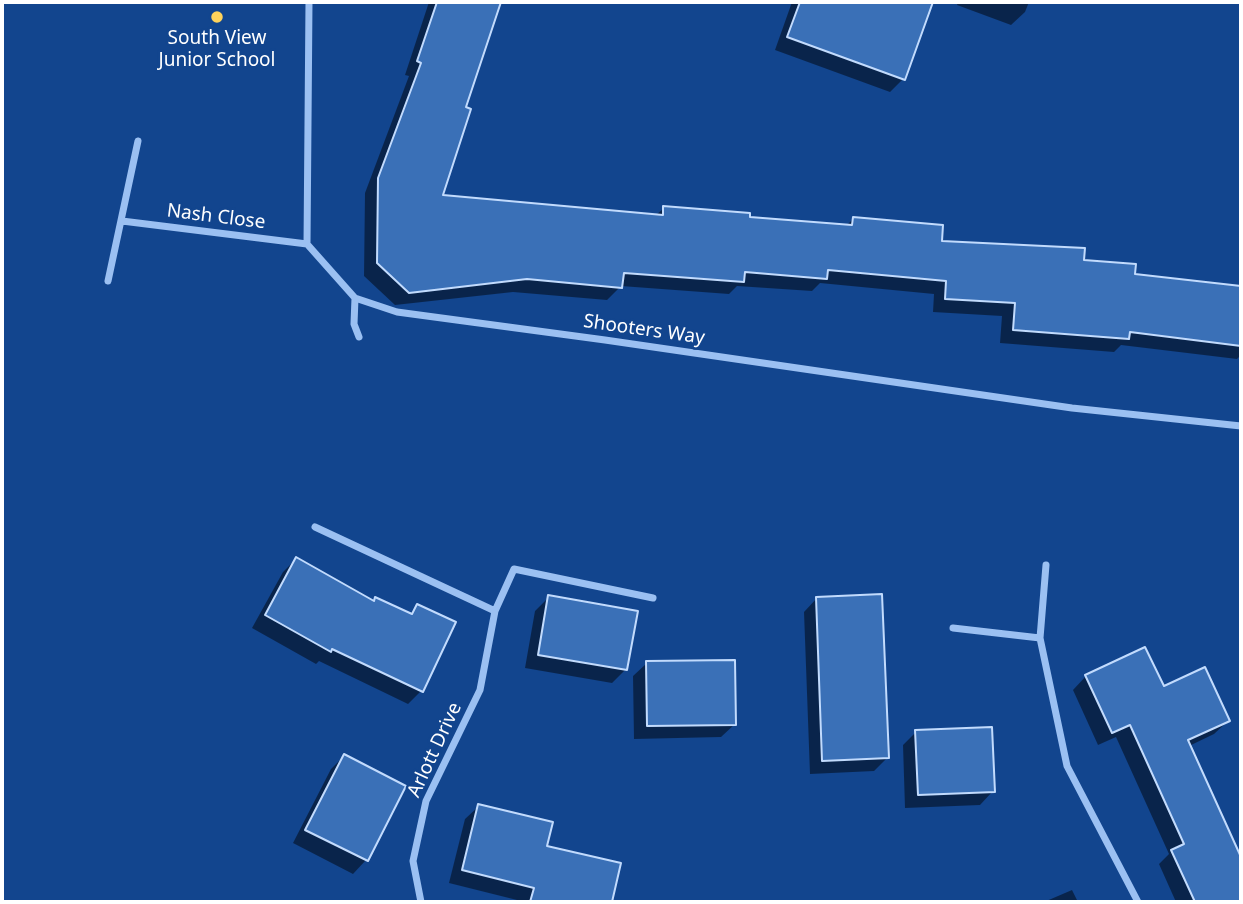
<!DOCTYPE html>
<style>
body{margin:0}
#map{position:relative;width:1243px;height:904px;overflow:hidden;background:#12458e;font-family:"Noto Sans",sans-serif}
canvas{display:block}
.frame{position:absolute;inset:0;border:4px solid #fff;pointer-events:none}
</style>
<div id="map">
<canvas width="1243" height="904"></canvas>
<div class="frame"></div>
</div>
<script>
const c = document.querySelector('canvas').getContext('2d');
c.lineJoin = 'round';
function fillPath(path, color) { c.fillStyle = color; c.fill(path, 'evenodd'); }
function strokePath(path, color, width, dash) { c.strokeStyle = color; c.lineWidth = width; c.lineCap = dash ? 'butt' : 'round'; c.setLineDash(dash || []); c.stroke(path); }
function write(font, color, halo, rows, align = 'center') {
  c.font = font + ' "Noto Sans",sans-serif'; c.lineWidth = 5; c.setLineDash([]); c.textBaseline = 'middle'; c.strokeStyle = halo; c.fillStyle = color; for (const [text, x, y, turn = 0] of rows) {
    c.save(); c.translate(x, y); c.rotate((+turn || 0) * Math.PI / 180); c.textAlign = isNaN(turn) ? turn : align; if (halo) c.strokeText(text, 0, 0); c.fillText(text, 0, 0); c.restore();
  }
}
const shadow = new Path2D(`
 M 429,2 L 491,2 L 498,4 L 464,108 L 441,196 L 655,216 L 664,208 L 748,218 L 846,226 L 853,219 L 940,242 L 1082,261 L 1133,275 L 1241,288 L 1241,355 L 1237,359 L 1121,345 L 1114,352 L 1000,343 L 1002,316 L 933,312 L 934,294 L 820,283 L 812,291 L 737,286 L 729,294 L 621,286 L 607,300 L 513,292 L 395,305 L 364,276 L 365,193 L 409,76 L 405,75 Z
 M 792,2 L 893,2 L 927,14 L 903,79 L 890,92 L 775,50 Z
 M 958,2 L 1029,2 L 1025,12 L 1011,25 L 957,5 Z
 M 296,559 L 373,602 L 376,599 L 410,614 L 418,606 L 421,691 L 408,704 L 319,661 L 316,664 L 252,628 L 283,572 Z
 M 549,597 L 626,669 L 612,683 L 525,668 L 535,611 Z
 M 817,598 L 887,758 L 874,771 L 810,774 L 804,612 Z
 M 647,663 L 735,724 L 721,737 L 634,739 L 633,676 Z
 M 1086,676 L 1163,689 L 1228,721 L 1214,734 L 1189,746 L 1241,861 L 1241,902 L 1176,902 L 1159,864 L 1169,854 L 1116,737 L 1098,745 L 1073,690 Z
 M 916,732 L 993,791 L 980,805 L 905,808 L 903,745 Z
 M 344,756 L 404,787 L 366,860 L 353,874 L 293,843 L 331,769 Z
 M 479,806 L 545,847 L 619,865 L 610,902 L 521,902 L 521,901 L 449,883 L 465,819 Z
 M 1072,890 L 1078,902 L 1044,902 Z`);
const building = new Path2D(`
 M 437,2 L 501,2 L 466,107 L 471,109 L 443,195 L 663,215 L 663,206 L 750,213 L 750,217 L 852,225 L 853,217 L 943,225 L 942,241 L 1085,248 L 1084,260 L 1136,264 L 1135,274 L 1241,286 L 1241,346 L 1130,332 L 1129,339 L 1013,330 L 1015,303 L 945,299 L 946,281 L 828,270 L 827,279 L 745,272 L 744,282 L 624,273 L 622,288 L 527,279 L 409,293 L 377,263 L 378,178 L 421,63 L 417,61 Z
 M 800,2 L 933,2 L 905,80 L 787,37 Z
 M 296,557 L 374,601 L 375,597 L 412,614 L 417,604 L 456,622 L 423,692 L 332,649 L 331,652 L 265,615 Z
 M 882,594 L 889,758 L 822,761 L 816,597 Z
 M 548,595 L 638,611 L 627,670 L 538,655 Z
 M 1145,647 L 1164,686 L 1205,667 L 1230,721 L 1188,740 L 1241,857 L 1241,902 L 1195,902 L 1171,850 L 1184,844 L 1130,725 L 1112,733 L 1085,675 Z
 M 735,660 L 736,725 L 647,726 L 646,661 Z
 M 992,727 L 995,792 L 918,795 L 915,730 Z
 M 344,754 L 406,786 L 368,861 L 305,830 Z
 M 478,804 L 553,822 L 547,846 L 621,863 L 612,902 L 530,902 L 534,888 L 462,870 Z`);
const minor = new Path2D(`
 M 309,2 L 307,244 L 355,298 L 397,312 L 605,340 L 1072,408 L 1241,426
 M 122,221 L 307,244
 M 108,281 L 138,141
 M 355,298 L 354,324 L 359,337
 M 315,527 L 495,611
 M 1046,565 L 1040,638 L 1067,766 L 1138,902
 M 953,628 L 1040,638
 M 421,902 L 413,861 L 426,801 L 480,690 L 495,611 L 514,569 L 653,598`);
const markers = [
 [217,17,7,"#ffd35b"]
];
const poiNames = [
 ["South View",217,39],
 ["Junior School",217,61]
];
const streetNames = [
 ["Nash Close",216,217,7],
 ["Shooters Way",644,330,8],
 ["Arlott Drive",435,750,-65]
];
fillPath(shadow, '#0007');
fillPath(building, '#3a70b7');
strokePath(building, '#c2dbfd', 2);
strokePath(minor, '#9bc0f2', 7);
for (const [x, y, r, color] of markers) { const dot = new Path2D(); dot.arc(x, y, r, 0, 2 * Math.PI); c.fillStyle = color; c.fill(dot); strokePath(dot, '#12458e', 2.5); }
write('19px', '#fff', '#12458e', poiNames);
write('19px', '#fff', '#12458e', streetNames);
</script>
